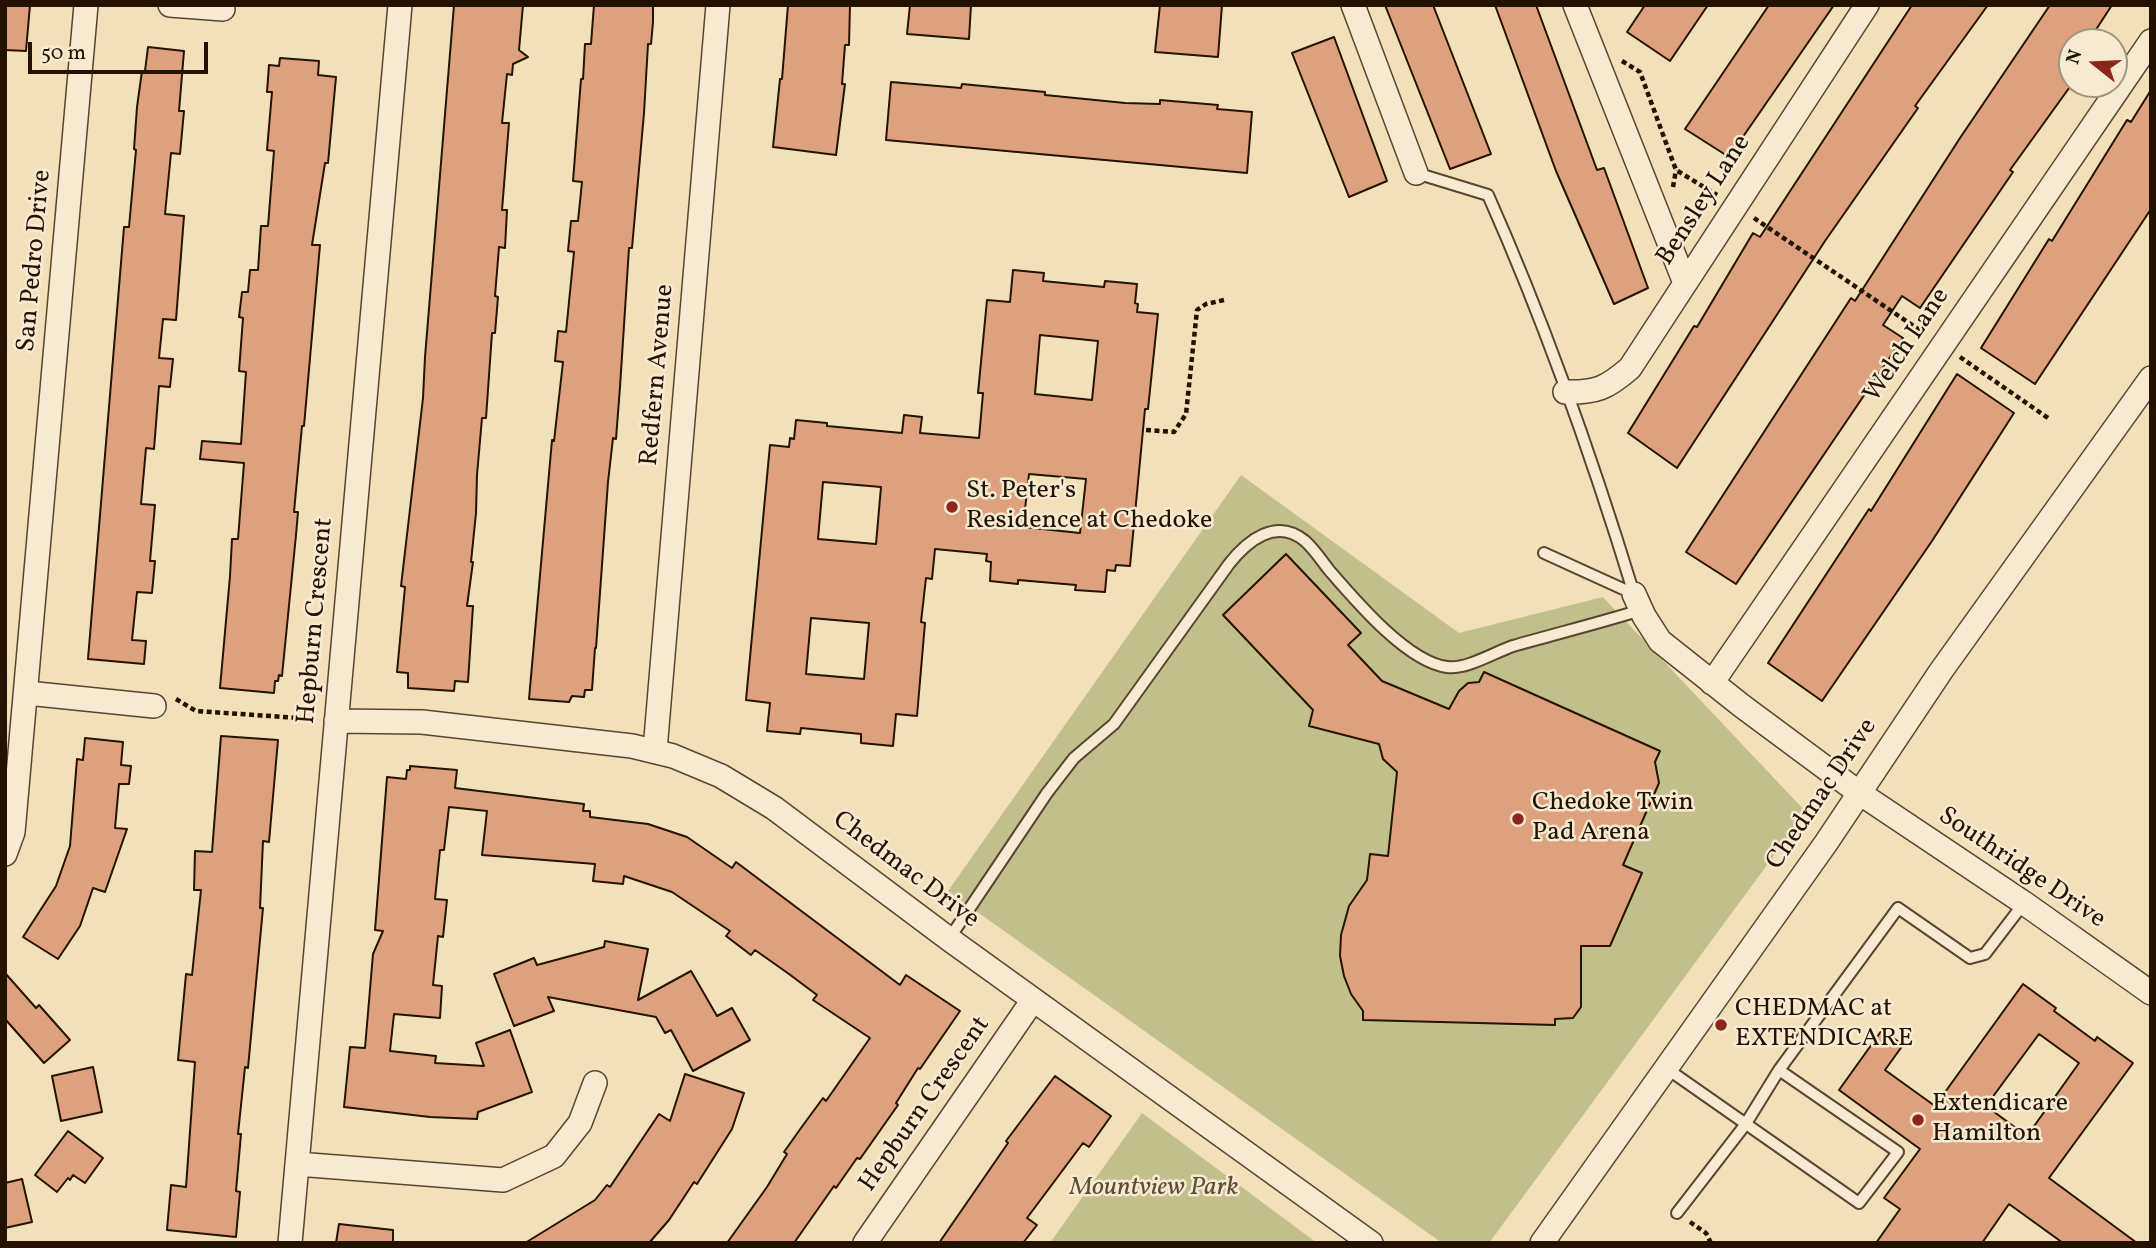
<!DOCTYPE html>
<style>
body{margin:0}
#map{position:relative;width:2156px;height:1248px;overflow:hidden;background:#f1e0b8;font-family:Vollkorn,serif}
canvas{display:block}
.frame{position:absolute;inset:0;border:7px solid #241200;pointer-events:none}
.north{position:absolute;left:2058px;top:28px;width:70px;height:70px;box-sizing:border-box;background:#f6ebd1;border:2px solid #a2947d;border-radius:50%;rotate:288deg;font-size:19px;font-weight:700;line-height:28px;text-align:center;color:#241200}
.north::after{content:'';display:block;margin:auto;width:24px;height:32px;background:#8f2418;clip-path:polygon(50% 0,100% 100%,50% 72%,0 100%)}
.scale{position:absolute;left:28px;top:42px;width:180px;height:32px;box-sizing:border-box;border:4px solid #241200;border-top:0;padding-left:9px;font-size:21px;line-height:24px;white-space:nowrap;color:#241200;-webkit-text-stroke:5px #f6ebd1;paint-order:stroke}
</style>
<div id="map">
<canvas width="2156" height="1248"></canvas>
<div class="frame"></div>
<div class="north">N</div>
<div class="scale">50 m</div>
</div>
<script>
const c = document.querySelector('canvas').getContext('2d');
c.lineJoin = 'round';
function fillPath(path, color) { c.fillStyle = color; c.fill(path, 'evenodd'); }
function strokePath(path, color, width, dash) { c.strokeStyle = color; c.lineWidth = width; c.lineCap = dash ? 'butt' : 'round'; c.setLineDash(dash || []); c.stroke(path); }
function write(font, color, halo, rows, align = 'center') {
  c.font = font + ' Vollkorn,serif'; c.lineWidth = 5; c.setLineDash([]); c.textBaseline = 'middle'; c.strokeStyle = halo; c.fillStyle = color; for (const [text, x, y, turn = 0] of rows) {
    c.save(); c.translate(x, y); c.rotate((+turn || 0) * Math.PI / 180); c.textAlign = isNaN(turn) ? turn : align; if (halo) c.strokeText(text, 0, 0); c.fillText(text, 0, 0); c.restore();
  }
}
const green = new Path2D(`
 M 1241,475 L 1459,633 L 1603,597 L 1806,812 L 1489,1243 L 1442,1243 L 948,891 Z
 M 1142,1113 L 1317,1243 L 1050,1243 Z`);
const building = new Path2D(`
 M 5,5 L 30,5 L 26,51 L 5,50 Z
 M 454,5 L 523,5 L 519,50 L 528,57 L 513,64 L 512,75 L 507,74 L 502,123 L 509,123 L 502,210 L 507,210 L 505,248 L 499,247 L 495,296 L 498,297 L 495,333 L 492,333 L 486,418 L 482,418 L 477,475 L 476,513 L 471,562 L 473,562 L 467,606 L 473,606 L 468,682 L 455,681 L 454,691 L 408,688 L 408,673 L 397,672 L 405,587 L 401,586 L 423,398 L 425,357 Z
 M 594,5 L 653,5 L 653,22 L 651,44 L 648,44 L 644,113 L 632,248 L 629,248 L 620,387 L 616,439 L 613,438 L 608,482 L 596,648 L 595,648 L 592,690 L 585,690 L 584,697 L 572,696 L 569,702 L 529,699 L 552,440 L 554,441 L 563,362 L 555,361 L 558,331 L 566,332 L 574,252 L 568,251 L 571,221 L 578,221 L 582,182 L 573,181 L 581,79 L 583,79 L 585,44 L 591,44 Z
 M 788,5 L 850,5 L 849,45 L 845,45 L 842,84 L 845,84 L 836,155 L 773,147 L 780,79 L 782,79 Z
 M 910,5 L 971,5 L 969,39 L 907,34 Z
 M 1160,5 L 1222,5 L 1218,57 L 1155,52 Z
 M 1385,5 L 1433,5 L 1491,154 L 1450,169 Z
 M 1495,5 L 1536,5 L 1597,170 L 1604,168 L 1648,288 L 1614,304 L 1556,171 Z
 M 1645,5 L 1708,5 L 1670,61 L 1627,32 Z
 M 1769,5 L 1834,5 L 1729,157 L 1685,129 Z
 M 1912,5 L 1988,5 L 1915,106 L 1918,108 L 1825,241 L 1677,468 L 1628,433 L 1694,326 L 1697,327 L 1753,233 L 1760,237 Z
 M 2050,5 L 2112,5 L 2088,42 L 2072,42 L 2072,84 L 2010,170 L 2013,172 L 1920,308 L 1902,296 L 1883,325 L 1903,338 L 1736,584 L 1686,552 L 1851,298 L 1855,301 L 1960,138 Z
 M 1334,37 L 1387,181 L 1349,197 L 1292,53 Z
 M 148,47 L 184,51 L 179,111 L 184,111 L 180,154 L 171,153 L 165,214 L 184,216 L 176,320 L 163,319 L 159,358 L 173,359 L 170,387 L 159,386 L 154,449 L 146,448 L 141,504 L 155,505 L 150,561 L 155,561 L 152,593 L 137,592 L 132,640 L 146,641 L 144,664 L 88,659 L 124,227 L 129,227 L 136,150 L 134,149 L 137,107 L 142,71 L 145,71 Z
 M 280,58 L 319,61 L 318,75 L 336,77 L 328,163 L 325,163 L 312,245 L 320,245 L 304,426 L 302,426 L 294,512 L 298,512 L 296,535 L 282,676 L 279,675 L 278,681 L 275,681 L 274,693 L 220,688 L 230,576 L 232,539 L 238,539 L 244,463 L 200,459 L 202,441 L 241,444 L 246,372 L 239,371 L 243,318 L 239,317 L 242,292 L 248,292 L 250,270 L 258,270 L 261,226 L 268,226 L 274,151 L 267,150 L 272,92 L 267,92 L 269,65 L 279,66 Z
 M 891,82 L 961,88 L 962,84 L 1045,92 L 1045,95 L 1125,103 L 1160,104 L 1160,100 L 1218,105 L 1217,109 L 1252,112 L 1247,173 L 886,140 Z
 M 2151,90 L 2151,209 L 2035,384 L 1981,348 L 2049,239 L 2052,241 L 2127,120 L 2131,122 Z
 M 1013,270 L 1044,273 L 1043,281 L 1104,287 L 1105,281 L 1137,284 L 1135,303 L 1138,304 L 1137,312 L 1158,314 L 1148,409 L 1145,409 L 1130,566 L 1116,565 L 1115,571 L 1107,570 L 1105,592 L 1075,590 L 1076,585 L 1018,580 L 1018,584 L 990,581 L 991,562 L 986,561 L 987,554 L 935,549 L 932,579 L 926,578 L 921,622 L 925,623 L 917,716 L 896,714 L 893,746 L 861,743 L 861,734 L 801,728 L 800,734 L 767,731 L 770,703 L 746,700 L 770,445 L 789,447 L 790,438 L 794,439 L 796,420 L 827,423 L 827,426 L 902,433 L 904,415 L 922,417 L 920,433 L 979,438 L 983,393 L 978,393 L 987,300 L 1010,302 ZM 1040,335 L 1098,341 L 1092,400 L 1035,394 ZM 1029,474 L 1086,479 L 1080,533 L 1023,527 ZM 823,482 L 881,487 L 876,544 L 818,539 ZM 811,618 L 869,623 L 864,679 L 806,674 Z
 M 1957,374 L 2014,413 L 1932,541 L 1822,701 L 1768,663 L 1869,509 L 1871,511 Z
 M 1286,554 L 1361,633 L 1348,645 L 1382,681 L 1449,709 L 1459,691 L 1468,683 L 1479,682 L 1484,672 L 1660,751 L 1655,762 L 1659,783 L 1623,865 L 1642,873 L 1610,946 L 1581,946 L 1581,1007 L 1573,1018 L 1555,1019 L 1555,1025 L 1363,1020 L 1363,1011 L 1351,994 L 1344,976 L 1340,956 L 1341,935 L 1349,906 L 1367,880 L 1370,854 L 1388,856 L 1397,772 L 1383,759 L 1379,744 L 1309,726 L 1313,710 L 1223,615 Z
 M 221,736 L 278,740 L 269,842 L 263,841 L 260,908 L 263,908 L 248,1068 L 245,1067 L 238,1134 L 241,1134 L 236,1191 L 240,1192 L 236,1237 L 167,1230 L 171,1185 L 186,1187 L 195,1062 L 178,1060 L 186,974 L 192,975 L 201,890 L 194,890 L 195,851 L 212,852 Z
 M 85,738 L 123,742 L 121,765 L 131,766 L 129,784 L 119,784 L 115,828 L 127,829 L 105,892 L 93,888 L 80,926 L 58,959 L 23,937 L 56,886 L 70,846 L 77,759 L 83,760 Z
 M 410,766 L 457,770 L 455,788 L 584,804 L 583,811 L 590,811 L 590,817 L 648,824 L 687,837 L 732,868 L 736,862 L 900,985 L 906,975 L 960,1011 L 920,1069 L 918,1068 L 896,1103 L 898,1105 L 860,1159 L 857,1158 L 836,1188 L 834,1186 L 794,1243 L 727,1243 L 767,1187 L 787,1154 L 784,1152 L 801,1128 L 823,1098 L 826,1101 L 870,1038 L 813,1000 L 817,995 L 789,974 L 755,950 L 751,955 L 726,936 L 730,931 L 672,892 L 624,876 L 623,884 L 593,881 L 595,864 L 482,855 L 487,811 L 449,807 L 444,850 L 440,850 L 435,899 L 447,900 L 443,937 L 438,936 L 433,985 L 442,986 L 440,1018 L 394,1014 L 390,1051 L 436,1056 L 435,1063 L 484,1066 L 476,1043 L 510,1030 L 532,1092 L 478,1112 L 477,1119 L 430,1117 L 344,1107 L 350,1047 L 365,1048 L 373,954 L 383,931 L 375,930 L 387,777 L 406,779 L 407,770 L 410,770 Z
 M 605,941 L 648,949 L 638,1000 L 691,971 L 717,1016 L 732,1008 L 750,1040 L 693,1071 L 671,1030 L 665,1033 L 656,1017 L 548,997 L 554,1011 L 514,1026 L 494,974 L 534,958 L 537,965 L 604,947 Z
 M 5,973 L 36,1008 L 39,1005 L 70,1040 L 44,1063 L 5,1019 Z
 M 2023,984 L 2056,1008 L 2054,1011 L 2095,1041 L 2097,1037 L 2133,1063 L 2049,1178 L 2137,1243 L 2063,1243 L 2009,1204 L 1982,1243 L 1876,1243 L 1900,1209 L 1884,1198 L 1920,1149 L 1839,1090 L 1882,1030 L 1903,1045 L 1885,1070 L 1935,1106 ZM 2039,1034 L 2079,1063 L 2027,1136 L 1986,1106 Z
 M 93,1067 L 102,1112 L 61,1121 L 52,1076 Z
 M 685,1074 L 744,1093 L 732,1129 L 697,1184 L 694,1182 L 669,1220 L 649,1243 L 525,1243 L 595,1200 L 607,1185 L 610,1187 L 659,1114 L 670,1121 Z
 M 1055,1076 L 1111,1116 L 1089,1147 L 1083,1143 L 1027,1218 L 1037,1225 L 1023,1243 L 939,1243 L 1008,1143 L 1006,1141 Z
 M 68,1131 L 103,1158 L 85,1183 L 73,1175 L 70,1180 L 68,1178 L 57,1192 L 35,1175 Z
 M 22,1179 L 32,1222 L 5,1228 L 5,1183 Z
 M 339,1224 L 393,1230 L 393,1243 L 336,1243 Z`);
const path = new Path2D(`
 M 1622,61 L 1640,72 L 1676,170 L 1717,195
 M 1673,187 L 1676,170
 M 1754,218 L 1924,333
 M 1960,357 L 2048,418
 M 1146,430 L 1174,432 L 1186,414 L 1197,310 L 1206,304 L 1224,300
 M 176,699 L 196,711 L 314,719
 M 1690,1222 L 1706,1233 L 1711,1243`);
const lane = new Path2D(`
 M 1416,173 L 1488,195 C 1545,323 1593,460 1634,594
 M 1544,553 L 1634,594
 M 949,939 L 1047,793 L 1074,758 L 1114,724 L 1229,564 C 1247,541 1276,517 1305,541 C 1314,549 1322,561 1329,570 C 1355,600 1407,662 1447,667 C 1466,670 1495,652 1513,646 C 1555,634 1599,623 1641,610
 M 1666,1068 L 1859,1203 L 1898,1152 L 1779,1070
 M 1677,1213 L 1745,1125 L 1779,1070 L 1898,908 L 1970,958 L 1985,954 L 2024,903`);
const street = new Path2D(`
 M 170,5 L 223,9
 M 1353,5 L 1416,173
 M 1575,5 L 1685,283
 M 1565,392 C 1596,393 1607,388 1630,368 L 1867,5
 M 1634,594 L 1644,616 L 1660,641 L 1742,706 L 1858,792 L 2024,903 L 2151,993
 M 1712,683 L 2151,41
 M 27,693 L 154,706
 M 336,721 L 422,722 L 632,746 L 673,756 L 721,776 L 774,808 L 949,939 L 1371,1243
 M 655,750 L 718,5
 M 5,854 L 13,832 L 86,5
 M 297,1164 L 503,1180 L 554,1156 L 580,1123 L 595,1083
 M 290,1243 L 400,5
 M 865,1243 L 1033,1000
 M 1542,1243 L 1826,843 L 1941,671 L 2151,378`);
const markers = [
 [952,507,7,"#8f2418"],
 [1518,819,7,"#8f2418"],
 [1721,1025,7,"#8f2418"],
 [1918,1120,7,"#8f2418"]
];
const streetNames = [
 ["Bensley Lane",1705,201,-57],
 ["San Pedro Drive",36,261,-85],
 ["Welch Lane",1908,346,-56],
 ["Redfern Avenue",659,375,-85],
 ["Hepburn Crescent",317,621,-85],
 ["Chedmac Drive",1823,795,-56],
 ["Southridge Drive",2021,869,34],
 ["Chedmac Drive",905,871,37],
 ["Hepburn Crescent",926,1105,-55]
];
const poiNames = [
 ["St. Peter's",966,492],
 ["Residence at Chedoke",966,522],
 ["Chedoke Twin",1532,804],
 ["Pad Arena",1532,834],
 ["CHEDMAC at",1735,1010],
 ["EXTENDICARE",1735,1040],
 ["Extendicare",1932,1105],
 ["Hamilton",1932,1135]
];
const parkNames = [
 ["Mountview Park",1154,1189]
];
fillPath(green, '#c1c08a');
fillPath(building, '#dea17d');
strokePath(building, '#241200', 2);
strokePath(lane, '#57462e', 14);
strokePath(street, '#57462e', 26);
strokePath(path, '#241200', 4.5, [5, 3.5]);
strokePath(lane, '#f6ebd1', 10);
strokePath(street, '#f6ebd1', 23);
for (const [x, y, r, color] of markers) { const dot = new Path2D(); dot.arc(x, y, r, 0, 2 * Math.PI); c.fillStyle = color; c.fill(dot); strokePath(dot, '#f6ebd1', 2.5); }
write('26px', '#241200', '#f6ebd1', streetNames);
write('26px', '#241200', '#f6ebd1', poiNames, 'left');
write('italic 26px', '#5b4f30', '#f6ebd1', parkNames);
</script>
